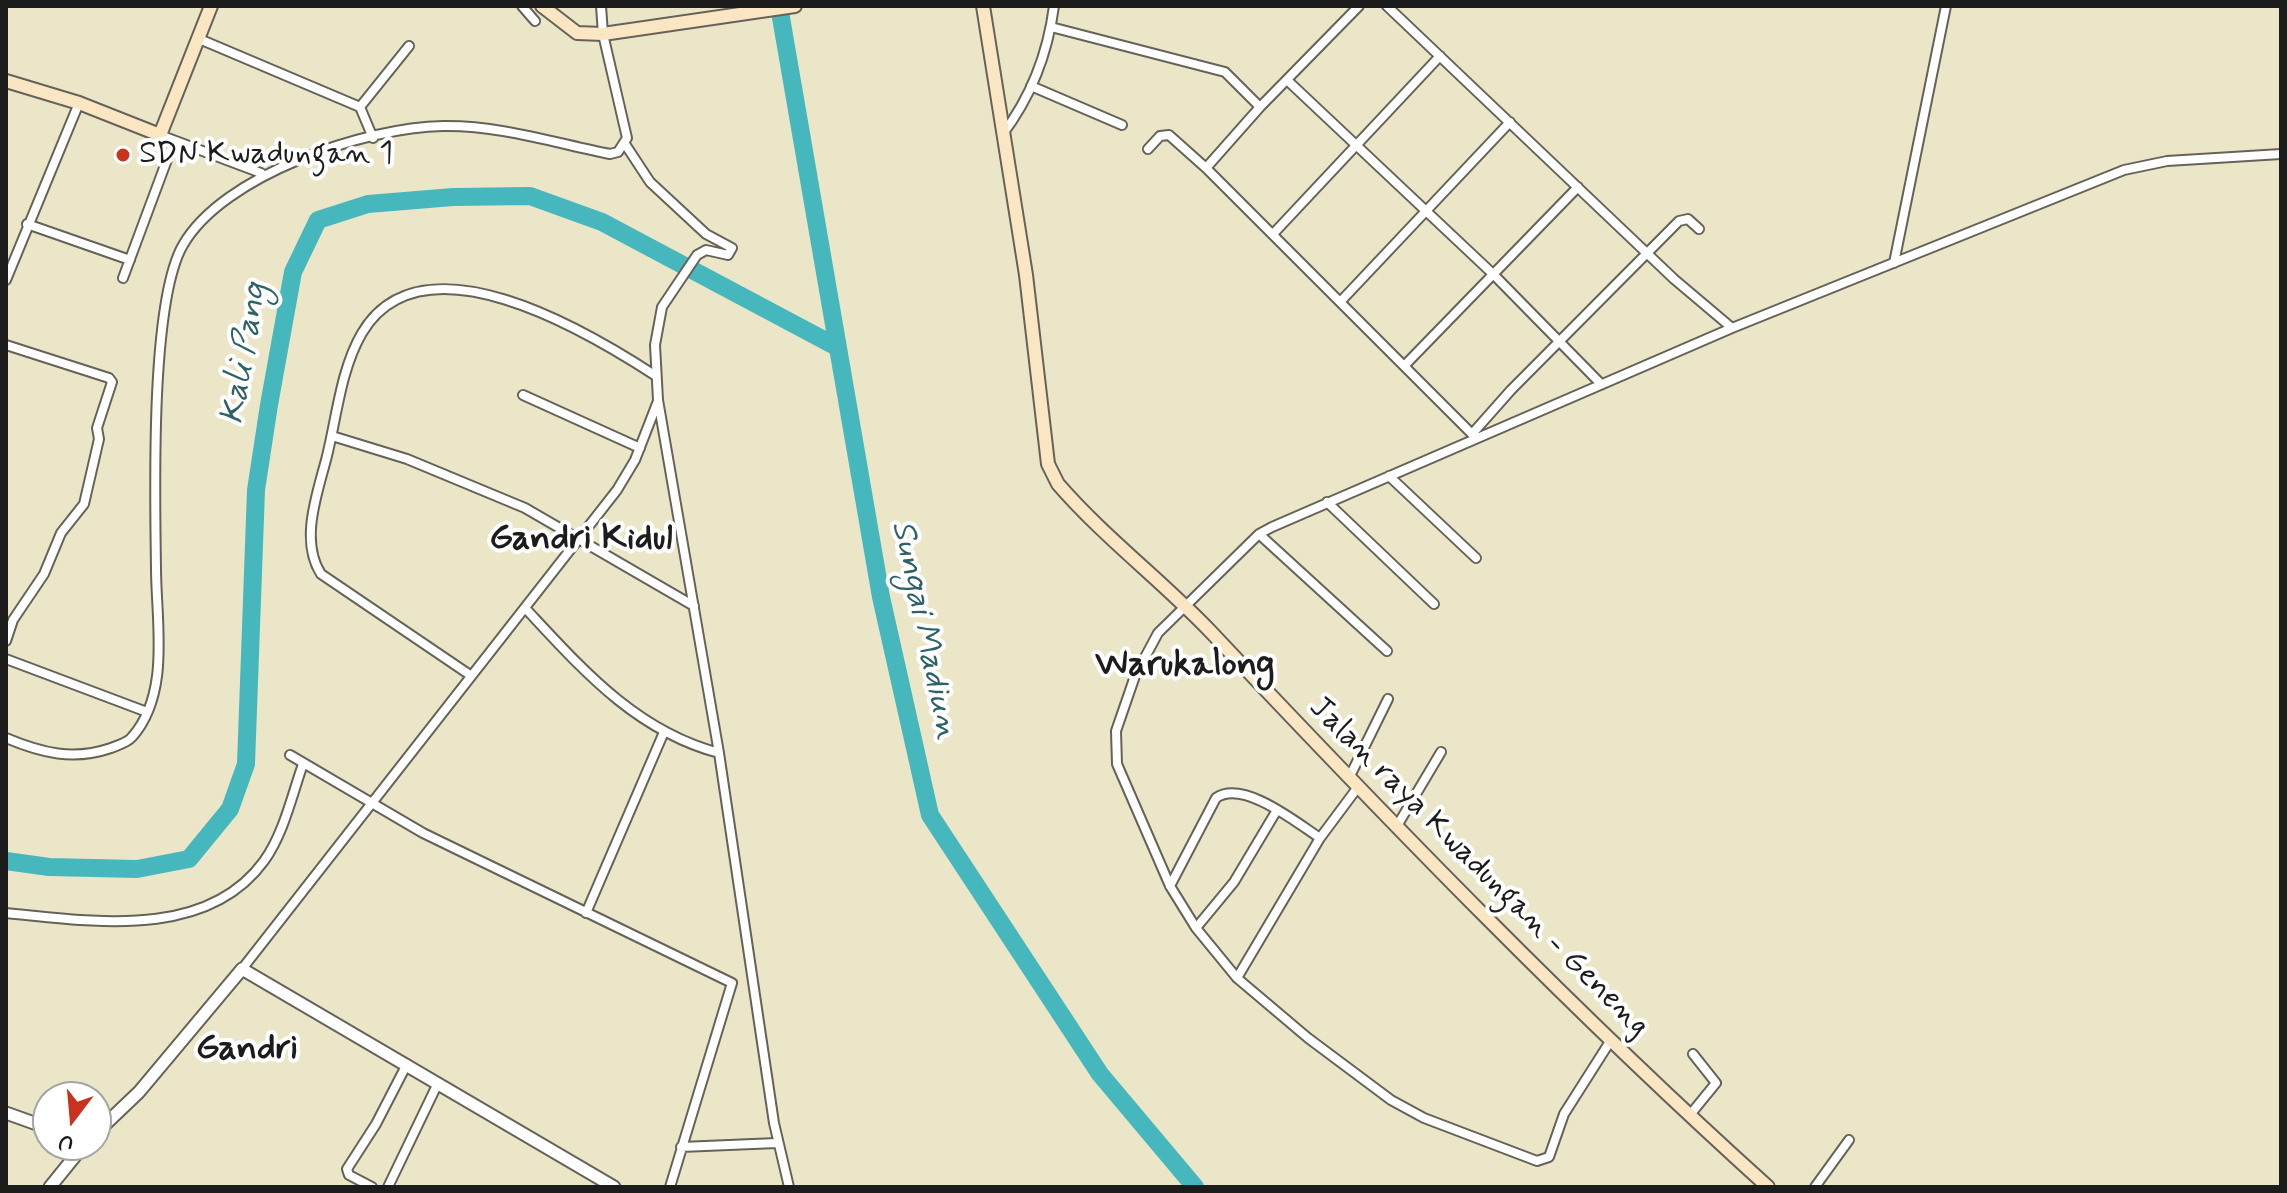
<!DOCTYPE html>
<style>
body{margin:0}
#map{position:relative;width:2287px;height:1193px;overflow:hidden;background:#ece6c9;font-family:Mynerve,sans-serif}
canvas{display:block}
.frame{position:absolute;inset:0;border:8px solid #1c1c1c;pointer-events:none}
.north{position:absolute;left:32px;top:1081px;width:80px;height:80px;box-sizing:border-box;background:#fff;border:2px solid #a4a4a4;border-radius:50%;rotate:196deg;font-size:22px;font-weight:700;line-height:32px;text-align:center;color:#1c1c1c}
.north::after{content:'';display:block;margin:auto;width:28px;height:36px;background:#c8321e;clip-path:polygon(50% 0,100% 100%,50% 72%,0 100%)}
</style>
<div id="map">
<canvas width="2287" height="1193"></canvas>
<div class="frame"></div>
<div class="north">U</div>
</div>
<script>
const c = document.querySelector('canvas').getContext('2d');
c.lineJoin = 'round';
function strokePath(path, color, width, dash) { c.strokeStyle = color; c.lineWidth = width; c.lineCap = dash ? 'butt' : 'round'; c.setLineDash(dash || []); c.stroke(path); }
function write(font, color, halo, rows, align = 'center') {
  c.font = font + ' Mynerve,sans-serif'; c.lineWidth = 8; c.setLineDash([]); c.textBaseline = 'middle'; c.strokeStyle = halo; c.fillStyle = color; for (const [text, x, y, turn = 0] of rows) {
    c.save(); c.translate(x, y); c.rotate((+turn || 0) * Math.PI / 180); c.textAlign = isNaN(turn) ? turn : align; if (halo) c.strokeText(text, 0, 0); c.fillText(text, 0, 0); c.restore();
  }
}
const river = new Path2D(`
 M 779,6 L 881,597 L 930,815 L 1100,1074 L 1195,1187
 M 6,861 L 49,867 L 137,869 L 189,859 L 230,809 L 246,764 L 256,490 L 269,405 L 293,272 L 318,220 L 368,204 L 453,197 L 530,196 L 602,222 L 837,347`);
const minor = new Path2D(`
 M 522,6 L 535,21
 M 1359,6 L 1260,107 L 1206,168 L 1471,433
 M 1387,6 L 1674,279 L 1732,328
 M 1051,27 L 1225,72 L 1260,107
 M 197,38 L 360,107 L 373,138
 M 1287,80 L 1494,275 L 1601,384
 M 1031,86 L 1122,125
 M 360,107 L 409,46
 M 160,135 L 261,173
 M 1002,135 C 1031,97 1048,52 1054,6
 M 625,144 L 650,182 L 706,234 L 732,248 L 728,255 L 706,250 L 697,255 L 662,307 L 655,345 L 658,400 L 719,753 L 774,1123 L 789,1187
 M 1148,149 L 1160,136 L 1169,135 L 1206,168
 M 27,224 L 130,260
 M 1273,234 L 1440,56
 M 1894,263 L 1946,6
 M 123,278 L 174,141
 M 6,280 L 79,103
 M 1341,301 L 1510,122
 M 6,345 L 109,378 L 112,382 L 97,428 L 99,439 L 84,504 L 61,533 L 44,574 L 13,620 L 6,641
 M 1405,365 L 1578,187
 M 523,395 L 640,448
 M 1472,434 L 1511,390 L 1679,221 L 1688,219 L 1699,229
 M 332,436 L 407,459 L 525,508 L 694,606
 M 1389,476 L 1476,558
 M 1327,502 L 1434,604
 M 1259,534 L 1387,651
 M 526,609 C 583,670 636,731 719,753
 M 6,659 L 147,712
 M 470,675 L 321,574 C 299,540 318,492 327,456 C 337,415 341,369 362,333 C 422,232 587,331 656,376
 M 6,738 C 42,753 73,761 111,748 C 118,745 127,743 132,737 C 171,693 156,621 156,568 C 155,495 150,302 183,245 C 223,175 366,127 443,126 C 499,125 555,143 610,154 L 618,152 L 627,138 L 603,34 L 601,6
 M 290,755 L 423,833 L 732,983 L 670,1187
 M 1349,778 L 1388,699
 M 1397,826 L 1441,752
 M 1170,886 L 1216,798 C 1243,779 1297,823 1320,838
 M 6,913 C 90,921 206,941 264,861 C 284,833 292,795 303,764
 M 586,913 L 664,732
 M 1196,928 L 1234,882 L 1277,810
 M 242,969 L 617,490 L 635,460 L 658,401
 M 1237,978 L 1320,838 L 1358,787
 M 1611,1040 L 1564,1114 L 1549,1157 L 1537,1161 L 1424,1118 L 1391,1100 L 1308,1038 L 1237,978 L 1196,928 L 1170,886 L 1117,764 L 1116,731 L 1135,676 L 1158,633 L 1259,534 L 1272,527 L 1732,328 L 2124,170 L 2167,161 L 2281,154
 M 1689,1116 L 1716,1083 L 1693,1054
 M 681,1147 L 777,1143
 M 372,1187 L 349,1175 L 347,1169 L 376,1124 L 407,1064
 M 388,1187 L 438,1083
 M 1815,1187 L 1849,1140`);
const tertiary = new Path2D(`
 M 6,1113 L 48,1128
 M 96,1133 L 139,1092 L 242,969 L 614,1187
 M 50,1187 L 84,1145`);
const secondary = new Path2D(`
 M 542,6 L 577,33 L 603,34 L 795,6
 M 983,6 L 1026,275 L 1048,464 L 1058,484 C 1104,537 1161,580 1210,631 C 1390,822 1573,1011 1768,1187
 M 6,81 L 79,103 L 160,135 L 211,6`);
const markers = [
 [123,155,8,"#c8321e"]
];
const poiNames = [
 ["SDN Kwadungan 1",139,155]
];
const streetNames = [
 ["Jalan raya Kwadungan - Geneng",1478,868,45]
];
const waterNames = [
 ["Kali Pang",246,354,-80],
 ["Sungai Madiun",923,630,78]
];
const quarterNames = [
 ["Gandri Kidul",581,540],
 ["Warukalong",1185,666],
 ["Gandri",247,1050]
];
strokePath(river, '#47b7be', 18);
strokePath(minor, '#656359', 12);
strokePath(tertiary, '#656359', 15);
strokePath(secondary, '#656359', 16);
strokePath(minor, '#fff', 8);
strokePath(tertiary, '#fff', 11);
strokePath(secondary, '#fbe6c4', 12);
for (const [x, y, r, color] of markers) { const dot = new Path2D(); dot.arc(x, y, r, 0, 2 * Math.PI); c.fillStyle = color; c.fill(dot); strokePath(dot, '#fff', 3); }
write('32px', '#1c1c1c', '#fff', poiNames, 'left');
write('32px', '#1c1c1c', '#fff', streetNames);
write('italic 34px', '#2f6265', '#fff', waterNames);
write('bold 36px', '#1c1c1c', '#fff', quarterNames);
</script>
